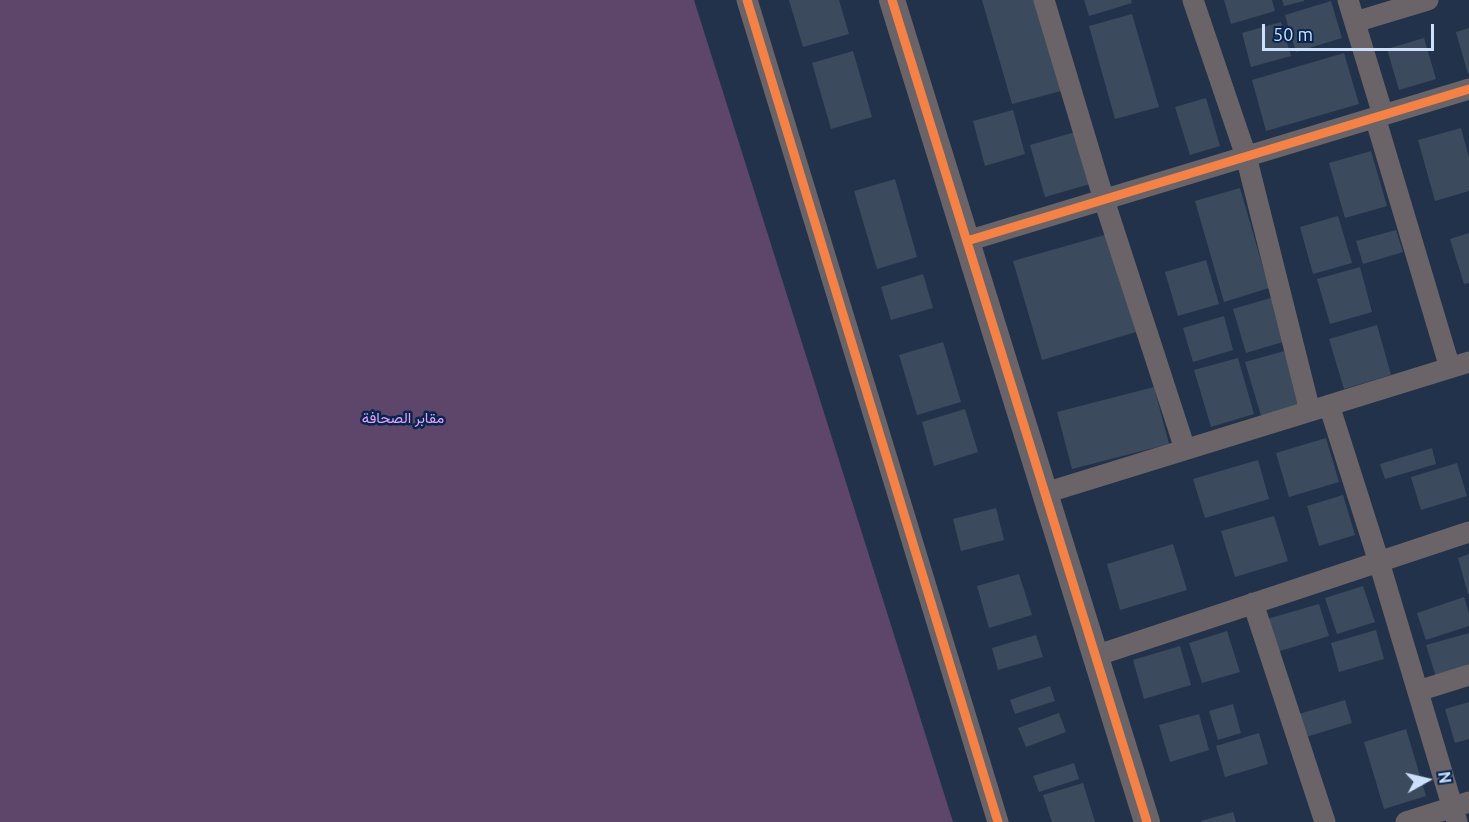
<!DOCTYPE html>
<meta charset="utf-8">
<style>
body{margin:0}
#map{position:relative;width:1469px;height:822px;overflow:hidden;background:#22324a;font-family:Ubuntu,sans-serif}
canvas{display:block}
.north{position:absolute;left:1397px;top:750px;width:60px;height:60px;-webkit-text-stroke:4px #08254f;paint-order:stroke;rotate:82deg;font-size:16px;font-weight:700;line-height:24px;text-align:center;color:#cde0fb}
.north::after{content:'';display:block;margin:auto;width:21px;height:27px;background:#cde0fb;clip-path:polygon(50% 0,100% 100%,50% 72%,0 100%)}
.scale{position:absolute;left:1262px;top:24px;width:172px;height:27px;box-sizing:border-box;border:3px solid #cde0fb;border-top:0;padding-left:8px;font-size:18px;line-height:21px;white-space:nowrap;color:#cde0fb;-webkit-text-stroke:4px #08254f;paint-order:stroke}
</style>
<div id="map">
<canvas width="1469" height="822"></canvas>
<div class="north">N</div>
<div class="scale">50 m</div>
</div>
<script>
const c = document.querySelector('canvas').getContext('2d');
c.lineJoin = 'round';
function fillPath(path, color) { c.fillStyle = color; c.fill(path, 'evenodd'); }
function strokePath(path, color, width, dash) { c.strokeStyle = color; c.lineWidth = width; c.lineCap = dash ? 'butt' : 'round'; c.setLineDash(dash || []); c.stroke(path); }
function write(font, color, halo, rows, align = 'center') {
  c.font = font + ' Ubuntu,Vazirmatn,sans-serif'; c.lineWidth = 5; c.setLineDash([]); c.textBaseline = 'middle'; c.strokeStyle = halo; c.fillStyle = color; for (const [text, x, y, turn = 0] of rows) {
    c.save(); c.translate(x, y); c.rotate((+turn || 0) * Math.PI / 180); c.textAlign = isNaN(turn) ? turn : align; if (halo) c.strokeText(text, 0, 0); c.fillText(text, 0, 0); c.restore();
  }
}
const green = new Path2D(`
 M 0,0 L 694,0 L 953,822 L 0,822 Z`);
const building = new Path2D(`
 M 789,0 L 839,0 L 849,34 L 803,47 Z
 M 982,0 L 1034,0 L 1061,91 L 1012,104 Z
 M 1084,0 L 1131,0 L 1132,3 L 1089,16 Z
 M 1224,0 L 1272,0 L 1275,11 L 1231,24 Z
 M 1282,0 L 1304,0 L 1304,1 L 1284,6 Z
 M 1331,1 L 1342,38 L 1296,52 L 1285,15 Z
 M 1132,14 L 1159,107 L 1115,119 L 1089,26 Z
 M 1281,22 L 1291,56 L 1251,67 L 1242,33 Z
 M 1469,28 L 1469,73 L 1468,74 L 1456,32 Z
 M 1424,38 L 1436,79 L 1399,90 L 1387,49 Z
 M 853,51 L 872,117 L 831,129 L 812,63 Z
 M 1344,53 L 1359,104 L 1266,131 L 1252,80 Z
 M 1206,98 L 1220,146 L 1190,155 L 1175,107 Z
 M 1013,110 L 1025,154 L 985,166 L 973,121 Z
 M 1461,128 L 1469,157 L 1469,191 L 1435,201 L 1418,140 Z
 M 1075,132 L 1090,184 L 1045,197 L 1030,145 Z
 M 1371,151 L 1387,206 L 1345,218 L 1329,163 Z
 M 895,179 L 917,257 L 877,269 L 854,191 Z
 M 1240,188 L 1269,288 L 1224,302 L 1195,201 Z
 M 1338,216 L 1352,263 L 1313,274 L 1300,227 Z
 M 1396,230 L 1403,252 L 1363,264 L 1356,241 Z
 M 1469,233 L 1469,283 L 1464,284 L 1450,239 Z
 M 1108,234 L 1136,332 L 1042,360 L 1013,261 Z
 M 1206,260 L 1219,304 L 1178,316 L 1165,272 Z
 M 1360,267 L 1372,312 L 1330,324 L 1317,279 Z
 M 923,274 L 933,308 L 891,320 L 881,287 Z
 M 1274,297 L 1286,341 L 1246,353 L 1233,309 Z
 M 1224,316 L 1233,350 L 1193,362 L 1183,328 Z
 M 1377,325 L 1391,375 L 1344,389 L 1329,339 Z
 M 943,342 L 961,402 L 917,415 L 899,355 Z
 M 1288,350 L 1305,407 L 1262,419 L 1245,362 Z
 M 1238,358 L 1254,414 L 1211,427 L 1194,370 Z
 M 1154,387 L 1169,444 L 1072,469 L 1057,412 Z
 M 965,409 L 978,452 L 934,466 L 922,422 Z
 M 1326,438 L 1339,482 L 1289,497 L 1276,453 Z
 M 1432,448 L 1436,464 L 1385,479 L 1380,464 Z
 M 1258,460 L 1269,499 L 1205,518 L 1193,479 Z
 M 1457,463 L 1467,496 L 1421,510 L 1411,477 Z
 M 1343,495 L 1355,535 L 1319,546 L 1307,506 Z
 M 996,508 L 1004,540 L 961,551 L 953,519 Z
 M 1274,516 L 1288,561 L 1235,577 L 1221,531 Z
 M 1173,544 L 1187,590 L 1120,610 L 1107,564 Z
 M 1469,554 L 1469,594 L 1468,594 L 1458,558 Z
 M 1019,574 L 1032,615 L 989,628 L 977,586 Z
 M 1363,586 L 1375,622 L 1337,634 L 1325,598 Z
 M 1464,597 L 1469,613 L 1469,626 L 1426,640 L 1417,613 Z
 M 1319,604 L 1329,636 L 1277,652 L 1267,619 Z
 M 1376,630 L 1384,659 L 1339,672 L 1331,643 Z
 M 1227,631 L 1240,672 L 1202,683 L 1189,643 Z
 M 1469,633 L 1469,667 L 1436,677 L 1426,645 Z
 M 1036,635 L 1043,657 L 998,670 L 992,648 Z
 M 1180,646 L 1191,685 L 1144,699 L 1133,660 Z
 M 1050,686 L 1055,701 L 1015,714 L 1010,700 Z
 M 1345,700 L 1352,723 L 1306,737 L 1299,714 Z
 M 1469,702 L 1469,739 L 1455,743 L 1445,709 Z
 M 1233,704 L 1241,733 L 1218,740 L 1209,711 Z
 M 1059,713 L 1066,732 L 1026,747 L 1018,728 Z
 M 1199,714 L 1209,750 L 1170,762 L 1159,725 Z
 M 1406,729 L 1426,796 L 1384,809 L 1364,742 Z
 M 1259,733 L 1268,764 L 1225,777 L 1216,746 Z
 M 1074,763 L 1079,779 L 1039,792 L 1033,776 Z
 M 1083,783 L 1095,822 L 1052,822 L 1043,795 Z
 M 1233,812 L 1236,822 L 1202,822 L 1201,821 Z`);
const minor = new Path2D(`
 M 747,0 L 998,822
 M 1044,0 L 1104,200 L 1185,449
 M 1193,0 L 1246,156 L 1310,411
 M 1348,0 L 1383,115
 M 1355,22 L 1428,0
 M 1375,117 L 1450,368
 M 967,241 L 1469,89
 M 1329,405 L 1379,562 L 1457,822
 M 1045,493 L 1469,362
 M 1253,603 L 1325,822
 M 1095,656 L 1469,532
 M 1418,691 L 1469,675
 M 1406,822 L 1469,802`);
const tertiary = new Path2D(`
 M 892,0 L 1147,822`);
const cycleway = new Path2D(`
 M 747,0 L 998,822
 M 892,0 L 1147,822
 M 967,241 L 1469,89`);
const parkNames = [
 ["مقابر الصحافة",403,418]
];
fillPath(green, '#5d466a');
fillPath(building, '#3c4a5d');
strokePath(minor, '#6a6468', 21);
strokePath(tertiary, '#6a6468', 26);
strokePath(cycleway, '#f48246', 9);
write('15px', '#e3a1f6', '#08254f', parkNames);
</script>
